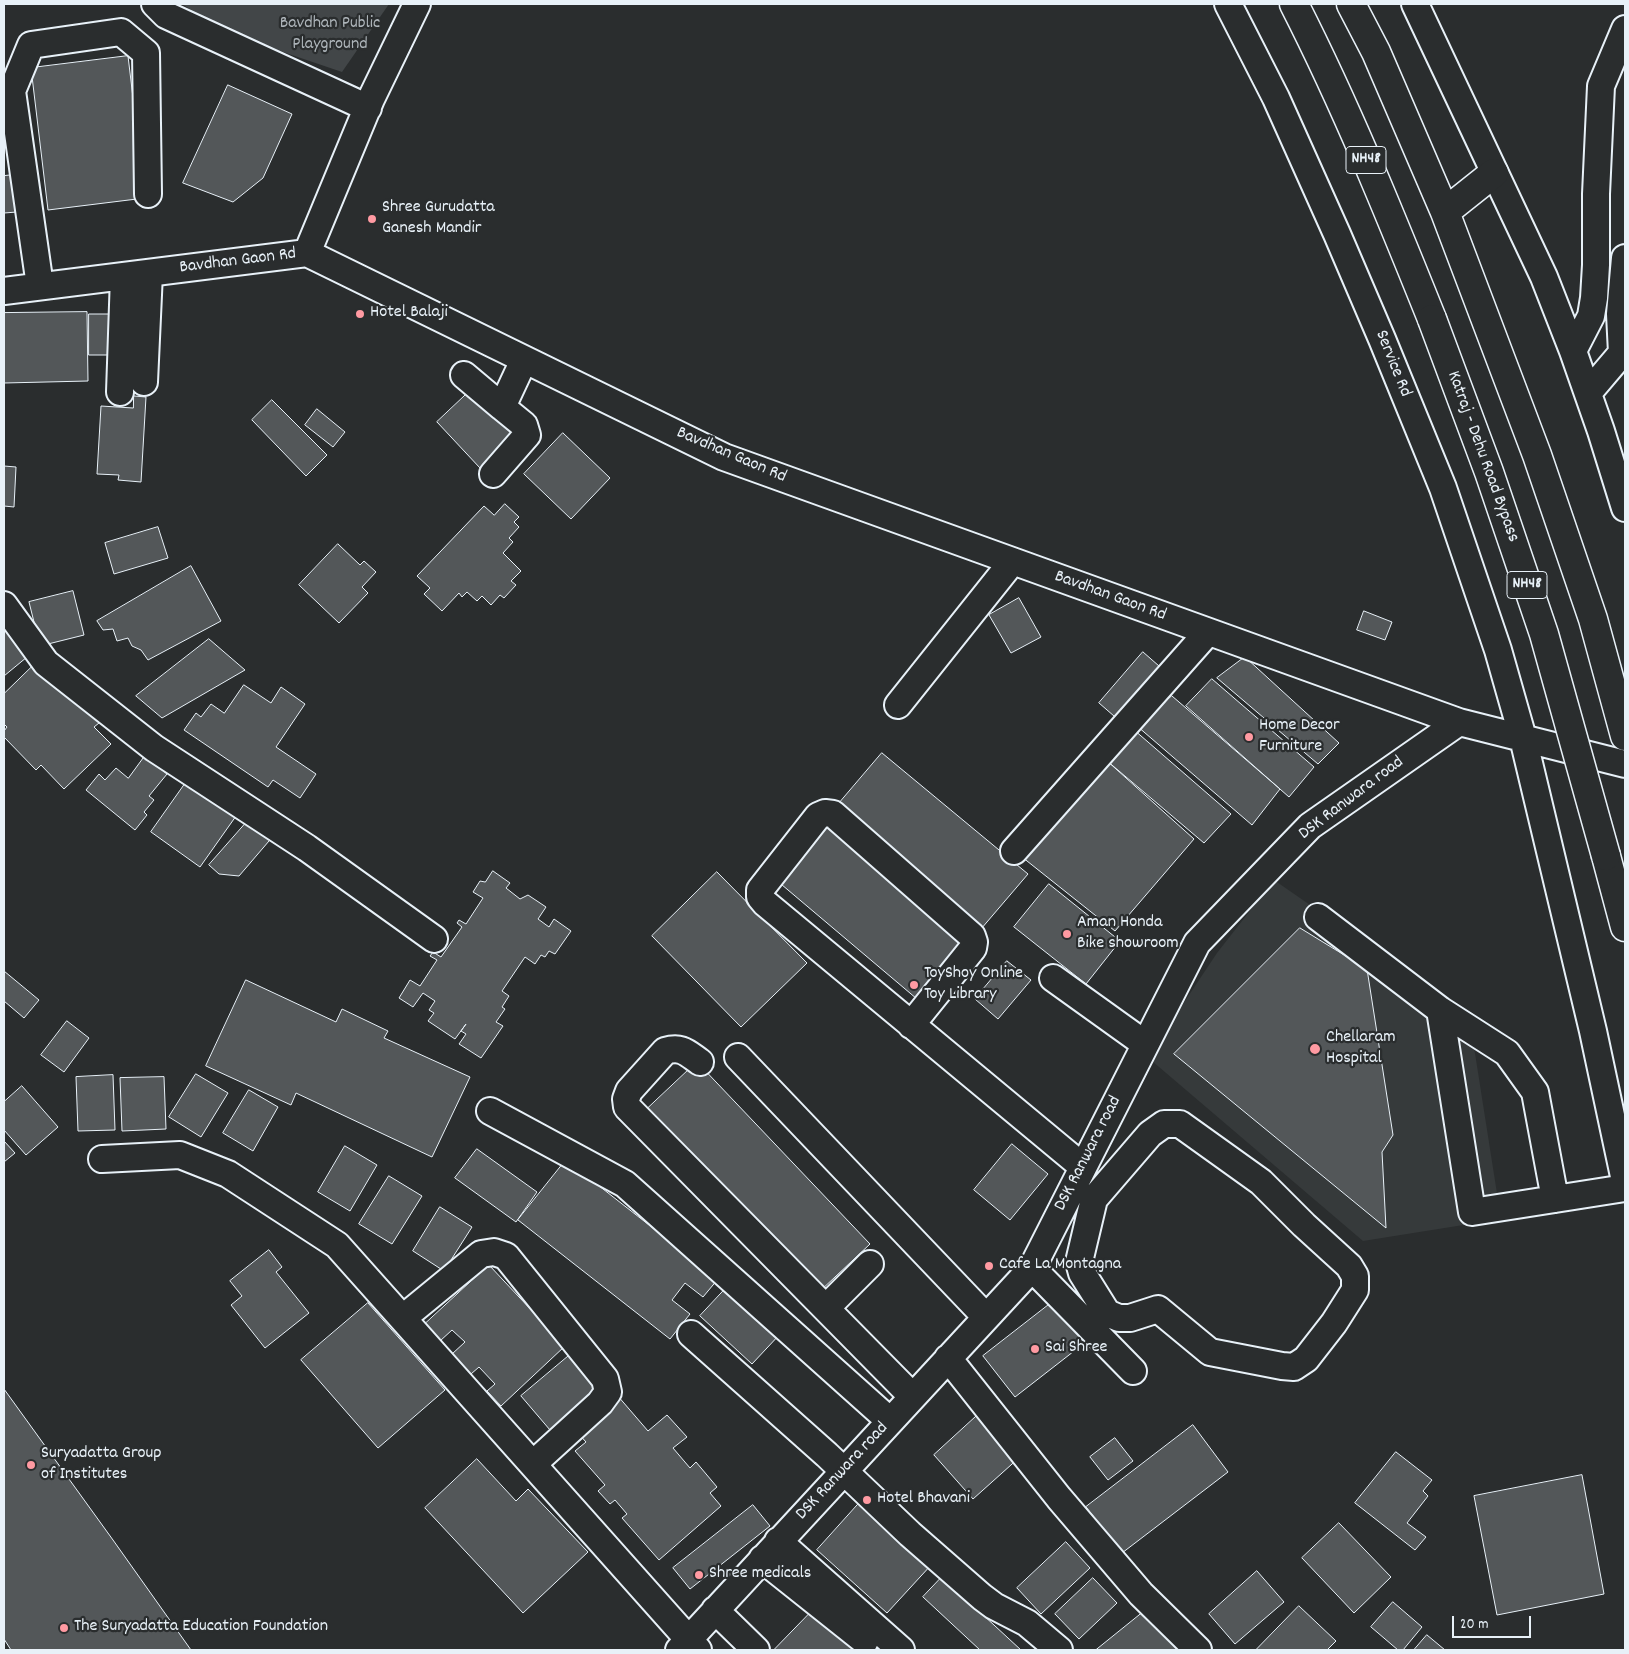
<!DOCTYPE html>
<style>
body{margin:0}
#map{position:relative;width:1629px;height:1654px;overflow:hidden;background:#2a2d2e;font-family:Dekko,sans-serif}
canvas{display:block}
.frame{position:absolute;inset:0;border:5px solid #e8f1f8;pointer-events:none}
.scale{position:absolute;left:1452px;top:1616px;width:79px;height:22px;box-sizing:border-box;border:2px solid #e8f1f8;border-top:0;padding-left:6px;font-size:15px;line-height:18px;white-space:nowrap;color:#e8f1f8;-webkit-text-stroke:4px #2a2d2e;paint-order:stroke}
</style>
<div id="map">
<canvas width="1629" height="1654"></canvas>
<div class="frame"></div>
<div class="scale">20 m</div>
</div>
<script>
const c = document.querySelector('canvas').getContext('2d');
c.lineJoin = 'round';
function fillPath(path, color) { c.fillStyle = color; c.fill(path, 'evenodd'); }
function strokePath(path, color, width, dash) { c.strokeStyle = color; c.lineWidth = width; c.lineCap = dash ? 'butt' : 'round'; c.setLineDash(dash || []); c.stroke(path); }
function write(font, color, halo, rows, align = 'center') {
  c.font = font + ' Dekko,sans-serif'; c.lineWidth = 4.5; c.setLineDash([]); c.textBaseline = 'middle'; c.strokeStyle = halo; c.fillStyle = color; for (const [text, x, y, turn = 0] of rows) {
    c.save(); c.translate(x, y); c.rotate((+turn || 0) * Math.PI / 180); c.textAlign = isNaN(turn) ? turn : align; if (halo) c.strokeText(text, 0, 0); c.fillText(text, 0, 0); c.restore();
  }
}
const built = new Path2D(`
 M 1274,880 L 1469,1015 L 1501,1219 L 1363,1241 L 1152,1061 L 1161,1037 L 1217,953 Z`);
const green = new Path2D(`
 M 182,4 L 389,4 L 342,72 L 227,33 Z`);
const building = new Path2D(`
 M 128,56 L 145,198 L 48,210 L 31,68 Z
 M 228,85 L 292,114 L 263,178 L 233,202 L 183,183 Z
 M 14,175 L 17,212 L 4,213 L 4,176 Z
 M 87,312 L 88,381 L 4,383 L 4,313 Z
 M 89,314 L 121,314 L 121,355 L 89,355 Z
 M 472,389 L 516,435 L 480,468 L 437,422 Z
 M 134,396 L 146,397 L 141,482 L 118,480 L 119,475 L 97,474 L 101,406 L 133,408 Z
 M 272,400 L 327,455 L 306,476 L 252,420 Z
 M 317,409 L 345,432 L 333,447 L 305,425 Z
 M 563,433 L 610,478 L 571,519 L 524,474 Z
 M 4,466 L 16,467 L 14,507 L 4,506 Z
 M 505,504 L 519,517 L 514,522 L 519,527 L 509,538 L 513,542 L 503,553 L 521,571 L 511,581 L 516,585 L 504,598 L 500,595 L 491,605 L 482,596 L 477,601 L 467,592 L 462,597 L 459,593 L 442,611 L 424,594 L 430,588 L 417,576 L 484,506 L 494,515 Z
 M 158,527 L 168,558 L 114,574 L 105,543 Z
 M 338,544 L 360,565 L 364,561 L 376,572 L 362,587 L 368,593 L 339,623 L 299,585 Z
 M 191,566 L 221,621 L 148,660 L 141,650 L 132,646 L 128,638 L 117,641 L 113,629 L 103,630 L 97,621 Z
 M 73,591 L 84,635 L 40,646 L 29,602 Z
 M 1019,598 L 1041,637 L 1011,653 L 989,615 Z
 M 1364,611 L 1392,622 L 1385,640 L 1357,630 Z
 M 4,628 L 27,657 L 4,676 Z
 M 209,639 L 245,670 L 162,718 L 136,696 Z
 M 1143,652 L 1167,673 L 1122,723 L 1099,703 Z
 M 1245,657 L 1339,743 L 1318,764 L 1217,678 Z
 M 36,663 L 62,684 L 99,723 L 94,727 L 111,744 L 64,789 L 41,765 L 36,770 L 4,737 L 4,731 L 7,727 L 4,724 L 4,694 Z
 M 1212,679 L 1314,767 L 1289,797 L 1186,706 Z
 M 244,685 L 271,703 L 281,687 L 305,704 L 276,747 L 316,774 L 300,798 L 273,780 L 268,787 L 184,730 L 196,713 L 201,717 L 211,704 L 224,713 Z
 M 1172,696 L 1280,789 L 1252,825 L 1137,726 Z
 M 1133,729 L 1231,814 L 1204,843 L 1106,760 Z
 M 882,753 L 1028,874 L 981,929 L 836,807 Z
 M 145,756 L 167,774 L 149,796 L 154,800 L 144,812 L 147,815 L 135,830 L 86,790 L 99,774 L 105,780 L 116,768 L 128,778 Z
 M 1106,760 L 1194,839 L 1115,931 L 1022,857 Z
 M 192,774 L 241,809 L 200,867 L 151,832 Z
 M 253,815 L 275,834 L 239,876 L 219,874 L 209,865 Z
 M 827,818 L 969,939 L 917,999 L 775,879 Z
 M 493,871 L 510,883 L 506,888 L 520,899 L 528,895 L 546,907 L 538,919 L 549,927 L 554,919 L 571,931 L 555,954 L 549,951 L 545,957 L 541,955 L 535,964 L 525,957 L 502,991 L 509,996 L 502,1007 L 505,1009 L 496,1022 L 503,1026 L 481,1058 L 459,1044 L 466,1034 L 461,1031 L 466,1024 L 455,1039 L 428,1021 L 434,1013 L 429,1010 L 435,1001 L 423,993 L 413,1007 L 399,998 L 410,980 L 420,986 L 437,960 L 430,956 L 433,952 L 441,957 L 462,927 L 457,923 L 459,920 L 466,924 L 483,898 L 473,892 L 480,881 L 485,882 Z
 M 717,872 L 807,963 L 741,1027 L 652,936 Z
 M 1049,884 L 1120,941 L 1086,984 L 1014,927 Z
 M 1300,928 L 1367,969 L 1393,1135 L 1382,1152 L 1386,1228 L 1174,1054 Z
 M 1007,961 L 1031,980 L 998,1019 L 975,999 Z
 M 4,971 L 39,1000 L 24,1018 L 4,1001 Z
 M 246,980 L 336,1022 L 342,1009 L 388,1031 L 384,1038 L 470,1077 L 432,1157 L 296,1093 L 291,1105 L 206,1066 Z
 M 67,1021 L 89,1038 L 64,1072 L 41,1055 Z
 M 697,1062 L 870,1244 L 818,1293 L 645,1111 Z
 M 196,1074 L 228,1093 L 201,1137 L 169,1117 Z
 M 113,1075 L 115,1130 L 78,1131 L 76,1077 Z
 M 164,1077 L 166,1129 L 122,1131 L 120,1078 Z
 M 22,1086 L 58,1127 L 26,1155 L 4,1130 L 4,1102 Z
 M 249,1090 L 278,1107 L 253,1151 L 223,1133 Z
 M 4,1141 L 15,1153 L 4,1162 Z
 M 1012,1144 L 1048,1174 L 1010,1220 L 974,1190 Z
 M 345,1146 L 377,1165 L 350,1211 L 318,1192 Z
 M 477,1149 L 537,1192 L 516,1222 L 455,1178 Z
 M 566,1160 L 718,1279 L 703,1297 L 685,1283 L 672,1300 L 690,1314 L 670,1339 L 518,1220 Z
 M 389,1176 L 422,1196 L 392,1244 L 359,1224 Z
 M 440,1207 L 472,1227 L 444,1271 L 413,1251 Z
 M 269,1250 L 282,1267 L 276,1272 L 309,1313 L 265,1348 L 231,1305 L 242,1296 L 230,1281 Z
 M 489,1265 L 565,1346 L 501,1406 L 487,1391 L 495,1384 L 479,1367 L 471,1374 L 452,1354 L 465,1342 L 452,1330 L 440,1341 L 425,1324 Z
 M 729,1285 L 781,1333 L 752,1364 L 700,1316 Z
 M 1055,1300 L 1087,1341 L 1015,1397 L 983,1356 Z
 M 368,1303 L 445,1390 L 378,1448 L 301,1360 Z
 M 571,1354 L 600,1387 L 550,1430 L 521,1396 Z
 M 4,1389 L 113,1540 L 191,1650 L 11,1650 L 4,1639 Z
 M 617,1395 L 648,1431 L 667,1415 L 687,1437 L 673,1448 L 690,1468 L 696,1462 L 717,1487 L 710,1493 L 721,1506 L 659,1560 L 622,1518 L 627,1514 L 615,1500 L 610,1504 L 598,1491 L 605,1485 L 575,1451 L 586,1442 L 576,1431 Z
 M 981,1412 L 1021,1456 L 973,1499 L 934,1455 Z
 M 1193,1425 L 1228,1472 L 1122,1553 L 1086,1507 Z
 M 1115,1438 L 1133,1461 L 1108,1480 L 1090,1457 Z
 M 1396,1452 L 1432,1480 L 1423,1491 L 1428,1496 L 1407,1523 L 1426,1537 L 1415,1550 L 1355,1503 Z
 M 477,1459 L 516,1501 L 528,1489 L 588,1552 L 523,1613 L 425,1508 Z
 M 1582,1475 L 1604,1594 L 1497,1615 L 1474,1496 Z
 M 862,1500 L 932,1564 L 887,1613 L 817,1550 Z
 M 753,1505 L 770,1526 L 690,1589 L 673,1568 Z
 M 1339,1523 L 1391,1577 L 1354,1613 L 1302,1558 Z
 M 1066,1542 L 1090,1568 L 1041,1614 L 1017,1588 Z
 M 1257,1571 L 1284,1602 L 1235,1644 L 1209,1614 Z
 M 942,1577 L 1021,1650 L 980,1650 L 923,1597 Z
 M 1093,1578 L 1117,1603 L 1079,1639 L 1055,1614 Z
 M 1393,1602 L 1422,1627 L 1403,1650 L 1398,1650 L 1371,1627 Z
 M 1152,1605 L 1189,1650 L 1096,1650 Z
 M 1299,1606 L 1336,1641 L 1327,1650 L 1256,1650 Z
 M 814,1609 L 858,1650 L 774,1650 Z
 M 1427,1635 L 1445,1650 L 1414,1650 Z`);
const minor = new Path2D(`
 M 155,4 L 166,15 L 368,108
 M 1228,4 L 1276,98 L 1337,234 L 1382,339 L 1443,488 L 1498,650 L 1523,738 L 1593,1031 L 1625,1181
 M 1415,4 L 1544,277 L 1573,351 L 1601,431 L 1625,508
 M 12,91 L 40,286
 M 4,92 L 12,91 L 31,45 L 121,32 L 146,53 L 148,194
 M 307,253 L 371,99 L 417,4
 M 4,291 L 307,253 L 724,457 L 1459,722
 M 1573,351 L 1591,316 L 1594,298 L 1596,265 L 1596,194 L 1601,86 L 1625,29
 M 1622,353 L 1620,314 L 1625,258
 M 464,375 L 502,407
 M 144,382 L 149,273
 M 120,392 L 124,276
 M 1588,393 L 1622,353
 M 493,474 L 527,435 L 524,425 L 502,407 L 524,360
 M 4,605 L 46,663 L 154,748 L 307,848 L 434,939
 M 898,705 L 1012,562
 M 1014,851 L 1208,632
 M 1318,917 L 1440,1010 L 1507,1053 L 1535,1092 L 1555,1199
 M 1053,978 L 1145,1044
 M 1440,1010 L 1472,1212 L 1625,1188
 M 911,1025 L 973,948 L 974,942 L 972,936 L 833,814 L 825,813 L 818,816 L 760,890 L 760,897 L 765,903 L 1083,1167
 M 738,1057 L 986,1317
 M 700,1062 C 687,1053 682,1046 665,1051 L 629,1091 L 626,1099 L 627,1107 L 912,1396
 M 490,1111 L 625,1184 L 890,1421
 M 1164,1124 L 1180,1124 L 1261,1182 L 1304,1225 L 1349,1266 L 1355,1276 L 1355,1290 L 1334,1323 L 1306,1359 L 1294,1367 L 1282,1366 L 1210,1352 L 1158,1309 L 1130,1318 L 1119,1318 L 1107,1313 L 1082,1273 L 1079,1262 L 1094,1199 L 1150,1134 Z
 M 102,1159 L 180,1155 L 228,1174 L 337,1245 L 698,1650
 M 1032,1268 L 1133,1371
 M 826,1308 L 870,1264
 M 403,1318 L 481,1254 L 494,1252 L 506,1256 L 605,1379 L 608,1392 L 600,1403 L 533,1464
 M 691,1334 L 827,1455 L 910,1534 L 982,1597 L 994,1606 L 1027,1623 L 1059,1650
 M 948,1358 L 1059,1498 L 1141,1594 L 1198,1650
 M 778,1541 L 901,1650
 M 762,1559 L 865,1641
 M 715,1610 L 756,1650
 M 679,1650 L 1032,1268 L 1197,943 L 1310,826 L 1459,722 L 1625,764`);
const highway = new Path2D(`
 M 1294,4 C 1346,106 1389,212 1432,319
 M 1351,4 L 1376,52 L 1445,212 L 1537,455 L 1593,619 L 1625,736
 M 1445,212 L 1494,173
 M 1606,856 L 1625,927`);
const highwayBridge = new Path2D(`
 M 1432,319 L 1489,472 L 1544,634 L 1606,856`);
const markers = [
 [372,219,5,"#ff9aa2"],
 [360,314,5,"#ff9aa2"],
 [1249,737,5,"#ff9aa2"],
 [1067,934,5,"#ff9aa2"],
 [914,985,5,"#ff9aa2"],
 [1315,1049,6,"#ff9aa2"],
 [989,1266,5,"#ff9aa2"],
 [1035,1349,5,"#ff9aa2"],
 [31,1465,5,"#ff9aa2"],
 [867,1500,5,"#ff9aa2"],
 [699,1575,5,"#ff9aa2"],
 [64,1628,5,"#ff9aa2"]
];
const shields = [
 [1366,160,40],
 [1527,585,40]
];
const shieldNames = [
 ["NH48",1366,160],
 ["NH48",1527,585]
];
const parkNames = [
 ["Bavdhan Public",330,25],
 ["Playground",330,46]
];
const poiNames = [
 ["Shree Gurudatta",382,209],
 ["Ganesh Mandir",382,230],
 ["Hotel Balaji",370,314],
 ["Home Decor",1259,727],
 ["Furniture",1259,748],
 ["Aman Honda",1077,924],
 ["Bike showroom",1077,945],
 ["ToyShoy Online",924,975],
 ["Toy Library",924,996],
 ["Chellaram",1326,1039],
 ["Hospital",1326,1060],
 ["Cafe La Montagna",999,1266],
 ["Sai Shree",1045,1349],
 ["Suryadatta Group",41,1455],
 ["of Institutes",41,1476],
 ["Hotel Bhavani",877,1500],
 ["Shree medicals",709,1575],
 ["The Suryadatta Education Foundation",74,1628]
];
const streetNames = [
 ["Bavdhan Gaon Rd",238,262,-7],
 ["Service Rd",1392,364,68],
 ["Bavdhan Gaon Rd",731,456,23],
 ["Katraj - Dehu Road Bypass",1482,457,70],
 ["Bavdhan Gaon Rd",1110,597,20],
 ["DSK Ranwara road",1352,799,-37],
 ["DSK Ranwara road",1089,1154,-63],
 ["DSK Ranwara road",843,1472,-47]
];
fillPath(built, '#363a3b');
fillPath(green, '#424648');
fillPath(building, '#535759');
strokePath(building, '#e8f1f8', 1);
strokePath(minor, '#e8f1f8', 30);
strokePath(highway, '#e8f1f8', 31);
strokePath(minor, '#2a2d2e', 26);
strokePath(highway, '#2a2d2e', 28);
strokePath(highwayBridge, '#e8f1f8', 31, []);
strokePath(highwayBridge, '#2a2d2e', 28);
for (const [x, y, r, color] of markers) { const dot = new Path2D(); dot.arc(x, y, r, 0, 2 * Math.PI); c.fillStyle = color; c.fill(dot); strokePath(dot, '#2a2d2e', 2); }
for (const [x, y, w] of shields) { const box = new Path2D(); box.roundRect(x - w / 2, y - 13.5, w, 27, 4); c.fillStyle = '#2a2d2e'; c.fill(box); strokePath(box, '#e8f1f8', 1); }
write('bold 16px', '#e8f1f8', null, shieldNames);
write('18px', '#aeb5ba', '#2a2d2e', parkNames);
write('18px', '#e8f1f8', '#2a2d2e', poiNames, 'left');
write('18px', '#e8f1f8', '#2a2d2e', streetNames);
</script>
